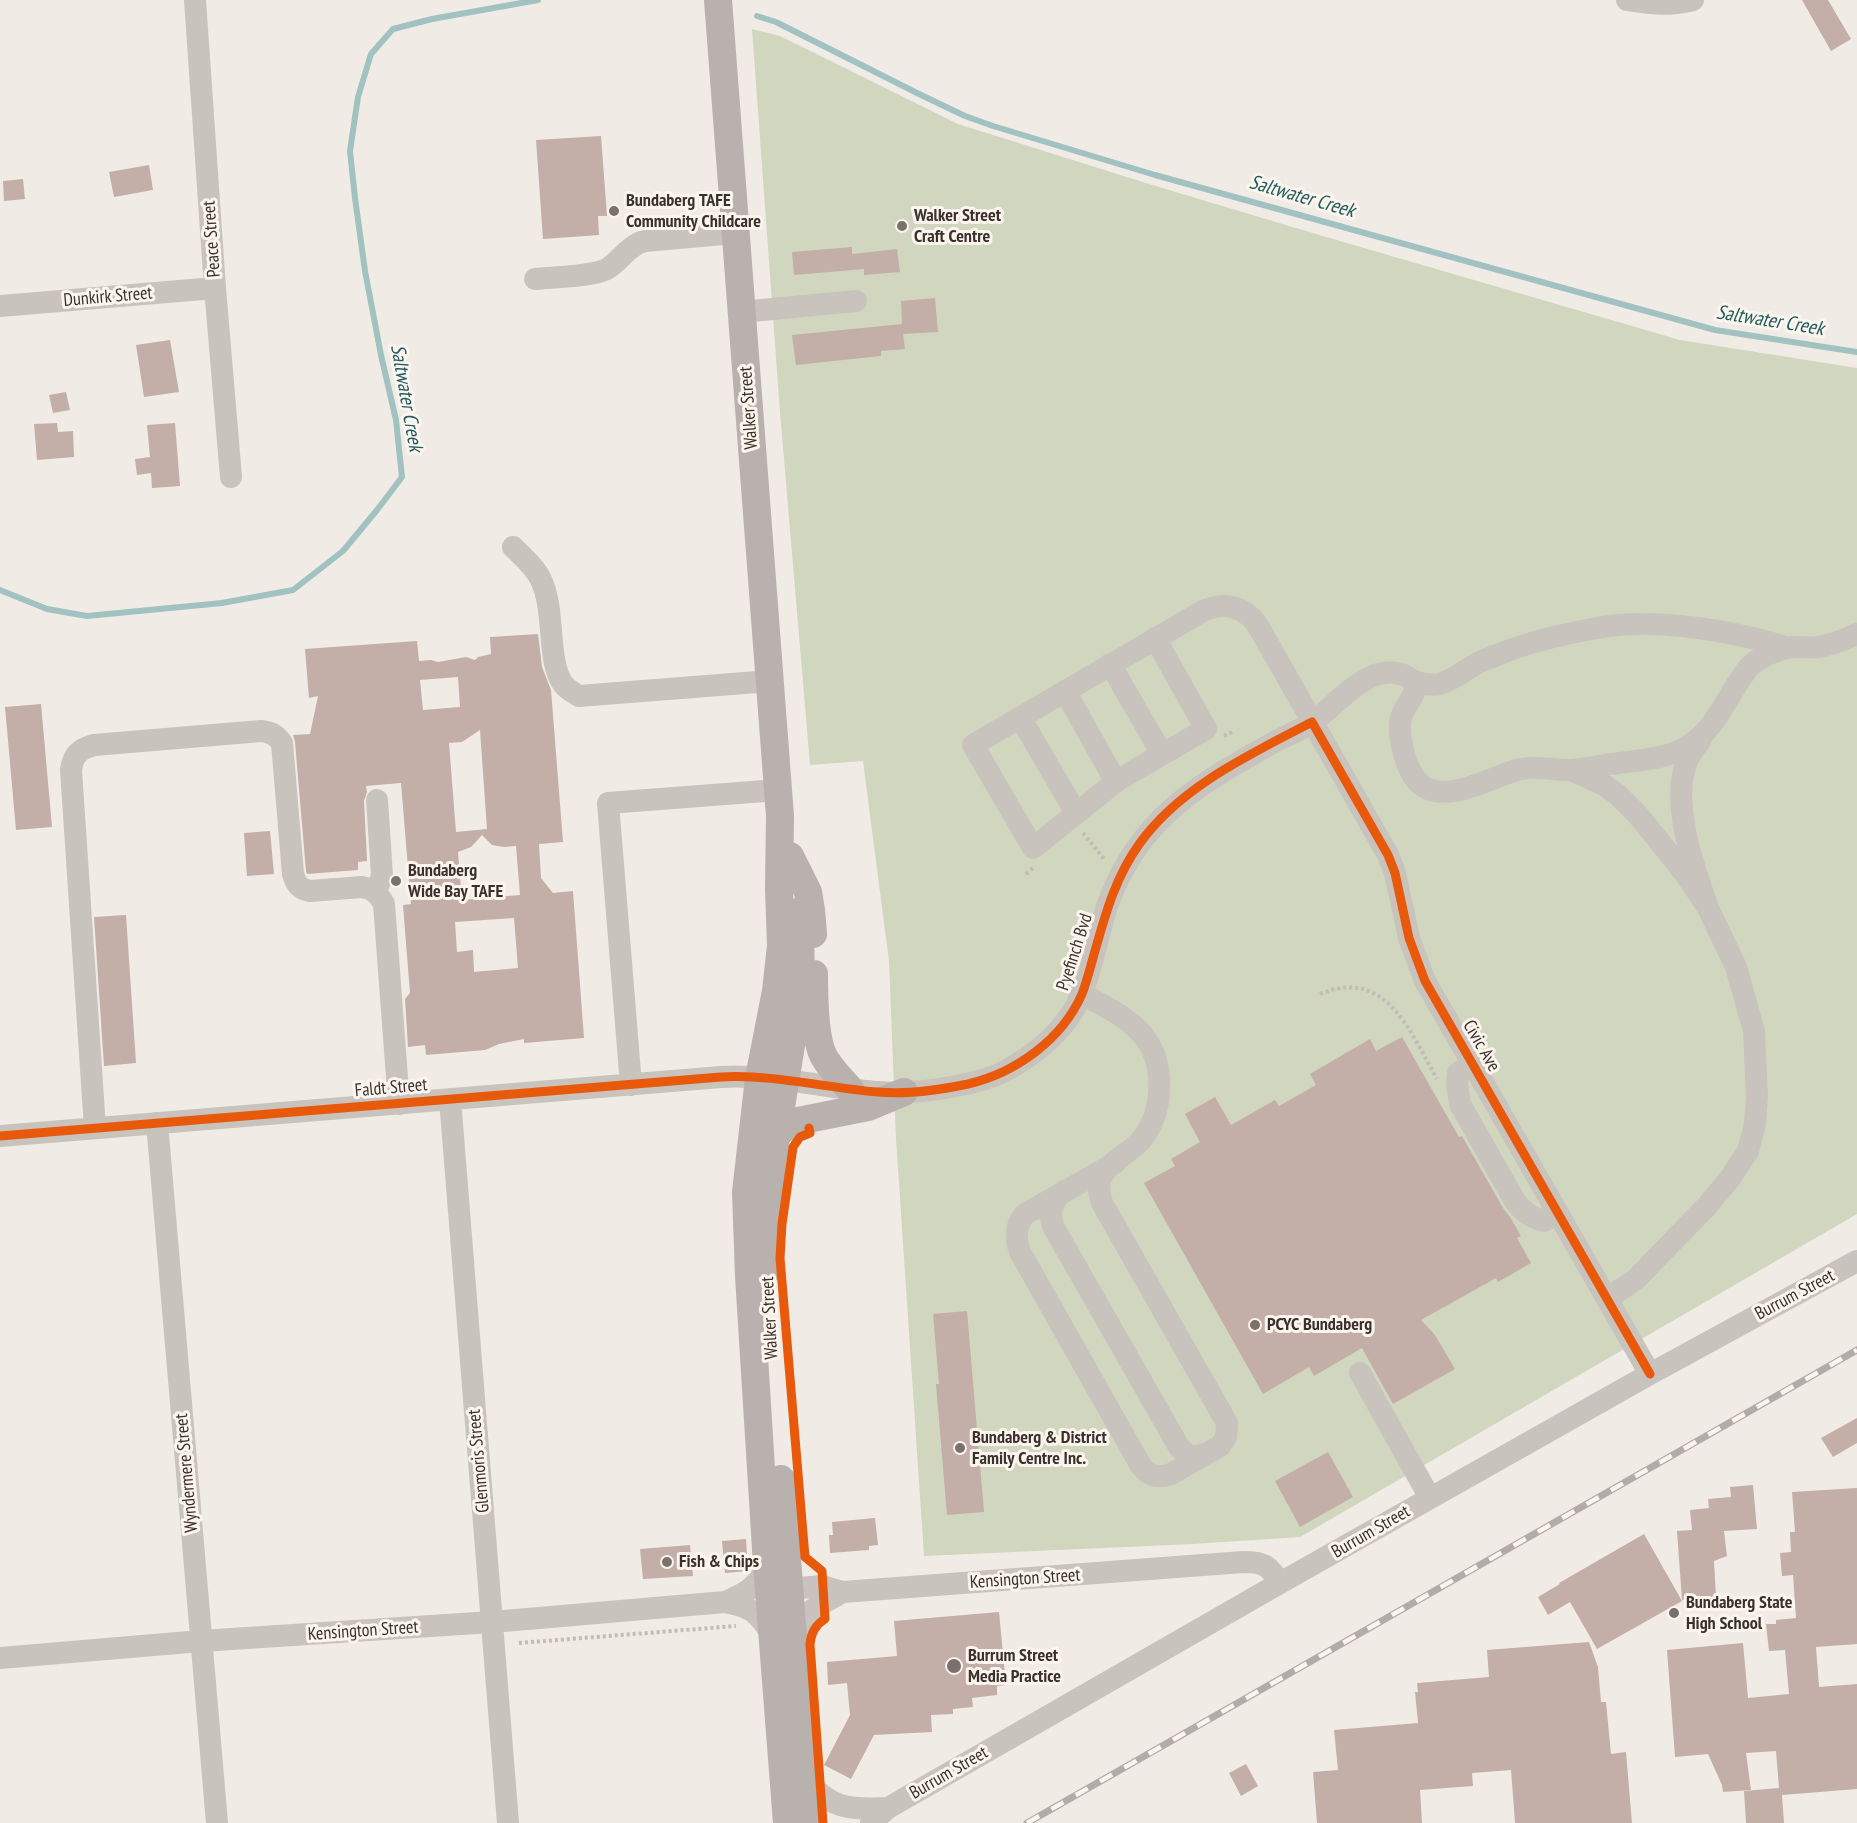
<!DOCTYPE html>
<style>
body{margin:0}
canvas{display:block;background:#f0ebe5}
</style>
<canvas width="1857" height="1823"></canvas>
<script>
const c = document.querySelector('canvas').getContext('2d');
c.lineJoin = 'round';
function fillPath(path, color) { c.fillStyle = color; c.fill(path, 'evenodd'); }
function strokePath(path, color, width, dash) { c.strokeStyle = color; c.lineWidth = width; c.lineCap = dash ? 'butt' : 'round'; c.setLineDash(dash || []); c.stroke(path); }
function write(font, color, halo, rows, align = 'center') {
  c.font = font + ' "PT Sans Narrow",sans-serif'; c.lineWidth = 6; c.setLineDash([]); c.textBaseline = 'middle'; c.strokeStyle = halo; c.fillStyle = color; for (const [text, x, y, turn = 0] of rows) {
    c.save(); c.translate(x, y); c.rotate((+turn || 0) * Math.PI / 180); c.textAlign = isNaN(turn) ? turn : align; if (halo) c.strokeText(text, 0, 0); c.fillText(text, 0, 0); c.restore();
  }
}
const green = new Path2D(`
 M 752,29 L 780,36 L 958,124 L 1149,184 L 1316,234 L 1680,340 L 1857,368 L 1857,1214 L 1300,1537 L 1193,1544 L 924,1556 L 896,1139 L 889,961 L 863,761 L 810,765 L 780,412 Z`);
const stream = new Path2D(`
 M 757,16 L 776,22 L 917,93 L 965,116 L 993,126 L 1155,175 L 1715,330 L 1857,352
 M 0,590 L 47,609 L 87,616 L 222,603 L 293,590 L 343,551 L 377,510 L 402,477 L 396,420 L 381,355 L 365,271 L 355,198 L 350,151 L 358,97 L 371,54 L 393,29 L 432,19 L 538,0`);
const building = new Path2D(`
 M 1802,0 L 1828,0 L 1851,39 L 1831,51 Z
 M 601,136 L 607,216 L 598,216 L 599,235 L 543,239 L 536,140 Z
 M 149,165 L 153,190 L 114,197 L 109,172 Z
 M 23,179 L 25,199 L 4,201 L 3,181 Z
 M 852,247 L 852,254 L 897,249 L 900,272 L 864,275 L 864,269 L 794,275 L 792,252 Z
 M 935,298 L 938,332 L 903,334 L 905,349 L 881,351 L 881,356 L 796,365 L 792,335 L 902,324 L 901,301 Z
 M 170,340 L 179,392 L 144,397 L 136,345 Z
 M 66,392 L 70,410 L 53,413 L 49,395 Z
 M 57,423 L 58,432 L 73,431 L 74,457 L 37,460 L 34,424 Z
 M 175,423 L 180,486 L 152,488 L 151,473 L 137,475 L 135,459 L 150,457 L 147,425 Z
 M 538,634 L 542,667 L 551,690 L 563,842 L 539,844 L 541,878 L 553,893 L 573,891 L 584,1038 L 524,1043 L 524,1039 L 499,1044 L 485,1050 L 426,1055 L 425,1045 L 408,1047 L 405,999 L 410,993 L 403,905 L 411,904 L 401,783 L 366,786 L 367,792 L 364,801 L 367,861 L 358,862 L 358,870 L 307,874 L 306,871 L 295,742 L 293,735 L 310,734 L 318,696 L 309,698 L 305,649 L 417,641 L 419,661 L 431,660 L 438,662 L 466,657 L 475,660 L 478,657 L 491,654 L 490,637 ZM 458,677 L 460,707 L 423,710 L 420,680 ZM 480,730 L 487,829 L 456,832 L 449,743 L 462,742 ZM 482,835 L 492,845 L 504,847 L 516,846 L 520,895 L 462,900 L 458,852 L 471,847 ZM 514,918 L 518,968 L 474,972 L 473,950 L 457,952 L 455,922 Z
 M 41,704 L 52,827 L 16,830 L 5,707 Z
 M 270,831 L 274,874 L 247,876 L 244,833 Z
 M 126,915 L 136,1063 L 104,1066 L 94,917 Z
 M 1402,1037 L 1459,1137 L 1462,1136 L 1503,1208 L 1510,1217 L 1521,1236 L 1517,1238 L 1531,1263 L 1498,1282 L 1496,1278 L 1421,1320 L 1435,1335 L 1455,1369 L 1393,1404 L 1362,1348 L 1314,1376 L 1309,1367 L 1263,1394 L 1144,1183 L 1175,1166 L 1171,1159 L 1200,1142 L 1185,1114 L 1215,1097 L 1231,1125 L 1275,1100 L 1279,1106 L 1316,1085 L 1310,1074 L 1370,1039 L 1376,1051 Z
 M 967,1311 L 984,1512 L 947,1515 L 936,1384 L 939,1384 L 933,1314 Z
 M 1857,1418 L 1857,1443 L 1833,1457 L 1821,1438 Z
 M 1328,1452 L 1353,1497 L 1300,1527 L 1275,1481 Z
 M 1753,1485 L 1757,1529 L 1724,1531 L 1727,1556 L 1714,1561 L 1716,1597 L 1682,1600 L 1677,1531 L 1692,1530 L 1690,1510 L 1709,1508 L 1708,1499 L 1731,1497 L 1730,1487 Z
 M 1857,1488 L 1857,1644 L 1816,1647 L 1819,1687 L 1857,1684 L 1857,1789 L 1782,1795 L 1784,1823 L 1746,1823 L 1744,1791 L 1779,1788 L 1776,1751 L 1746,1753 L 1751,1790 L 1723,1792 L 1722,1785 L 1708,1754 L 1675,1757 L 1667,1650 L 1743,1643 L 1748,1698 L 1789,1694 L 1785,1650 L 1769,1651 L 1766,1624 L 1776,1624 L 1776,1620 L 1796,1618 L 1793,1575 L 1782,1576 L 1780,1553 L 1791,1552 L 1790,1532 L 1795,1532 L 1792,1492 Z
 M 875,1518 L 878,1545 L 869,1546 L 869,1550 L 830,1553 L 829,1535 L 833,1535 L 832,1522 Z
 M 1644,1534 L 1682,1601 L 1597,1649 L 1570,1602 L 1548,1615 L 1538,1597 L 1560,1584 L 1559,1583 Z
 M 746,1539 L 748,1571 L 725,1573 L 722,1541 Z
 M 690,1545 L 693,1576 L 643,1579 L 640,1549 Z
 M 999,1612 L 1006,1685 L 997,1686 L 997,1695 L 972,1698 L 973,1707 L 953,1709 L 953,1714 L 931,1715 L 932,1732 L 874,1735 L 851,1779 L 824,1765 L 850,1715 L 847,1683 L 828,1685 L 827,1662 L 897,1656 L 894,1621 Z
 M 1589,1642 L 1598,1667 L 1601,1702 L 1606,1702 L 1611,1754 L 1626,1752 L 1632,1823 L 1515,1823 L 1511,1770 L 1472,1773 L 1473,1786 L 1420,1790 L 1422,1823 L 1317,1823 L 1313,1772 L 1338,1770 L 1334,1730 L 1418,1723 L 1415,1692 L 1418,1692 L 1417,1683 L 1489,1677 L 1487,1650 Z
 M 1246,1764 L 1258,1786 L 1241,1796 L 1229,1773 Z`);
const path = new Path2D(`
 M 1224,736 L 1234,731
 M 1083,833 L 1105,860
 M 1026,874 L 1033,868
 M 1320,994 C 1387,966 1411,1034 1437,1079
 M 519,1643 L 736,1626`);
const minor = new Path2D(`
 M 195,0 L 215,288 L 231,477
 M 1627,0 C 1650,4 1670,6 1693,0
 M 535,279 C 555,277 590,277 607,269 C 621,261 629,244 645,241 L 735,233
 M 0,306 L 215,288
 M 741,312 L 856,301
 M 513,547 C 523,557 535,567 541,580 C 556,610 546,663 564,685 C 568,690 574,693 579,696 L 770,681
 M 1155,638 L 1206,729 L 1118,780 L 1033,848 L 973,745 L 1203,611 C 1224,601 1243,606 1257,624 L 1388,855 L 1395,873 L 1409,938 L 1425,981 L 1650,1374
 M 1788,648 C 1736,631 1657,618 1603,627 C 1568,633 1530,641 1497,655 C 1490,658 1483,660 1476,664 C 1465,670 1453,680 1440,684 C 1431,686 1423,684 1414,681 C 1418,697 1404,704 1401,718 C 1397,735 1406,770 1418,782 C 1443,808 1493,775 1521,769 C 1538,766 1554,770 1571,770 C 1584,769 1598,766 1611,764 C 1636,760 1665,760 1686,747 C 1710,734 1723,707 1737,684 C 1741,679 1745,671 1750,666 C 1760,657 1774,651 1787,648 C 1797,646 1808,648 1818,647 C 1832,645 1844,640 1857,634
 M 1110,664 L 1162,754
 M 1065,691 L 1116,782
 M 1020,717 L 1076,813
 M 1571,770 L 1604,785 L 1618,795 L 1637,814 L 1684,872 L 1708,908 C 1694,868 1669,799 1688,759 C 1691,752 1697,746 1701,739
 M 376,892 L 382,876 L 377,800
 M 1082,994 C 1102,1005 1124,1015 1140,1032 C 1166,1059 1165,1110 1142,1139 C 1131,1153 1110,1160 1102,1176 C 1097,1185 1099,1194 1102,1203 L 1227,1423 L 1226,1437 L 1220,1446 L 1171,1474 C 1159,1478 1150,1477 1141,1466 L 1020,1252 C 1015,1238 1015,1225 1025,1214 L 1115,1163
 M 1473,1064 L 1458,1073 L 1457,1083 L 1460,1104 L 1515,1201 C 1523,1212 1530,1217 1544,1221 L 1558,1213
 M 631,1085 L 608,803 L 778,790
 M 450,1099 L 508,1823
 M 157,1123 L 217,1823
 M 95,1128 L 71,770 C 73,755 79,749 94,745 L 261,731 C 271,732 276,735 282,743 L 293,874 C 296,884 299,889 310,891 L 362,887 C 373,889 379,894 384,904 L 399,1104
 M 0,1136 L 721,1077 C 773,1074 826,1088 879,1092 C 904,1094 931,1091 956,1086 C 973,1083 991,1079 1007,1070 C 1038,1053 1069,1027 1082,993 C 1093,965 1098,935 1107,906 C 1115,883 1127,861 1141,842 C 1176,795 1228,768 1278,740 C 1290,734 1303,729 1314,721 C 1342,700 1377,653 1414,681
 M 1064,1191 C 1052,1202 1047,1212 1054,1228 L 1179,1447 L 1190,1457 L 1205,1454
 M 1607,1299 L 1636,1279 L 1707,1206 L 1731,1177 L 1748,1151 L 1755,1124 L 1757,1097 L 1754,1031 L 1736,967 L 1708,908
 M 1360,1373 L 1430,1498
 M 779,1601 L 789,1589 L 822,1586 L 843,1592 L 1243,1562 C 1265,1562 1268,1565 1280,1583
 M 725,1602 C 745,1594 759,1586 767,1565
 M 794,1645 C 797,1637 798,1628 802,1621 C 810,1607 830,1600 843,1592
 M 0,1658 L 201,1641 L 492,1622 L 725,1602 C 751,1607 757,1612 771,1633
 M 804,1775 C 827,1809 850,1810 888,1808
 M 871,1823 L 888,1808 L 1280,1583 L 1650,1374 L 1857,1261`);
const major = new Path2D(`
 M 718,0 L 780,816 L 779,889 L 781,946 L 776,991 L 759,1078 L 746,1192 L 749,1276 L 767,1565 L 787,1823
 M 790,856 L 808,892 L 811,910 L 813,934
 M 814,974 C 814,995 814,1035 823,1055 C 829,1067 840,1078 850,1089
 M 776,1133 L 798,1121 L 868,1107 L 904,1092
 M 768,1269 L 767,1236 L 772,1163 L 801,983 L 800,932 L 797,912
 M 781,1479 L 807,1823`);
const rail = new Path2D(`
 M 1027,1823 L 1857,1350`);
const cycleway = new Path2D(`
 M 809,1128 L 810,1133 L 800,1137 L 793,1147 L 782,1224 L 780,1258 L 805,1557 L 822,1571 L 825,1619 C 815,1625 811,1633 810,1644 L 823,1823
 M 0,1136 L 721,1077 C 773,1074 826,1088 878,1092 C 908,1095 939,1090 968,1084 C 1015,1073 1062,1040 1082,994 C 1087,981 1091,965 1095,951 C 1106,912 1116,876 1140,843 C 1181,786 1251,754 1312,722 L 1388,855 L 1395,873 L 1409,938 L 1425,981 L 1650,1374`);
const markers = [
 [614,211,6,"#7a716c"],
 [902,226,6,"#7a716c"],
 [396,881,6,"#7a716c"],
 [1255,1325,6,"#7a716c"],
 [960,1448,6,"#7a716c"],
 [667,1562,6,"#7a716c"],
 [1674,1613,6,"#7a716c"],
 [954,1666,8,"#7a716c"]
];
const poiNames = [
 ["Bundaberg TAFE",626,201],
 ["Community Childcare",626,222],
 ["Walker Street",914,216],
 ["Craft Centre",914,237],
 ["Bundaberg",408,871],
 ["Wide Bay TAFE",408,892],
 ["PCYC Bundaberg",1267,1325],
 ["Bundaberg & District",972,1438],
 ["Family Centre Inc.",972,1459],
 ["Fish & Chips",679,1562],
 ["Bundaberg State",1686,1603],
 ["High School",1686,1624],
 ["Burrum Street",968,1656],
 ["Media Practice",968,1677]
];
const streetNames = [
 ["Peace Street",212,239,-94],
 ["Dunkirk Street",108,297,-5],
 ["Walker Street",749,408,-94],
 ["Pyefinch Bvd",1075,952,-72],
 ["Civic Ave",1481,1046,60],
 ["Faldt Street",391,1088,-5],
 ["Burrum Street",1795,1295,-28],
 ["Walker Street",770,1318,-93],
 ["Glenmoris Street",479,1461,-95],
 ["Wyndermere Street",187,1473,-95],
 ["Burrum Street",1371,1532,-30],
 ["Kensington Street",1025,1579,-4],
 ["Kensington Street",363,1631,-4],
 ["Burrum Street",949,1773,-30]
];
const waterNames = [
 ["Saltwater Creek",1302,197,16],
 ["Saltwater Creek",1770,321,9],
 ["Saltwater Creek",406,398,80]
];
fillPath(green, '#d1d6bf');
strokePath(stream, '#a1c2c1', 6);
fillPath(building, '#c3afa7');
strokePath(path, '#c2bbb6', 4, [3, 3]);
strokePath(minor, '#c9c3be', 22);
strokePath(major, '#b8b1ad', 28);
strokePath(rail, '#b1aca8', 7);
strokePath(rail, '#fbf5ee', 4.5, [14]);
strokePath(cycleway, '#e8590c', 9);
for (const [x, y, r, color] of markers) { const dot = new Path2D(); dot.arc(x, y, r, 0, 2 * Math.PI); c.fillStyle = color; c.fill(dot); strokePath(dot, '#fbf5ee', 2); }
write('bold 18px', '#3b302b', '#fbf5ee', poiNames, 'left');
write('18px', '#3b302b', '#fbf5ee', streetNames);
write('italic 20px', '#1f5a5e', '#fbf5ee', waterNames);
</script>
